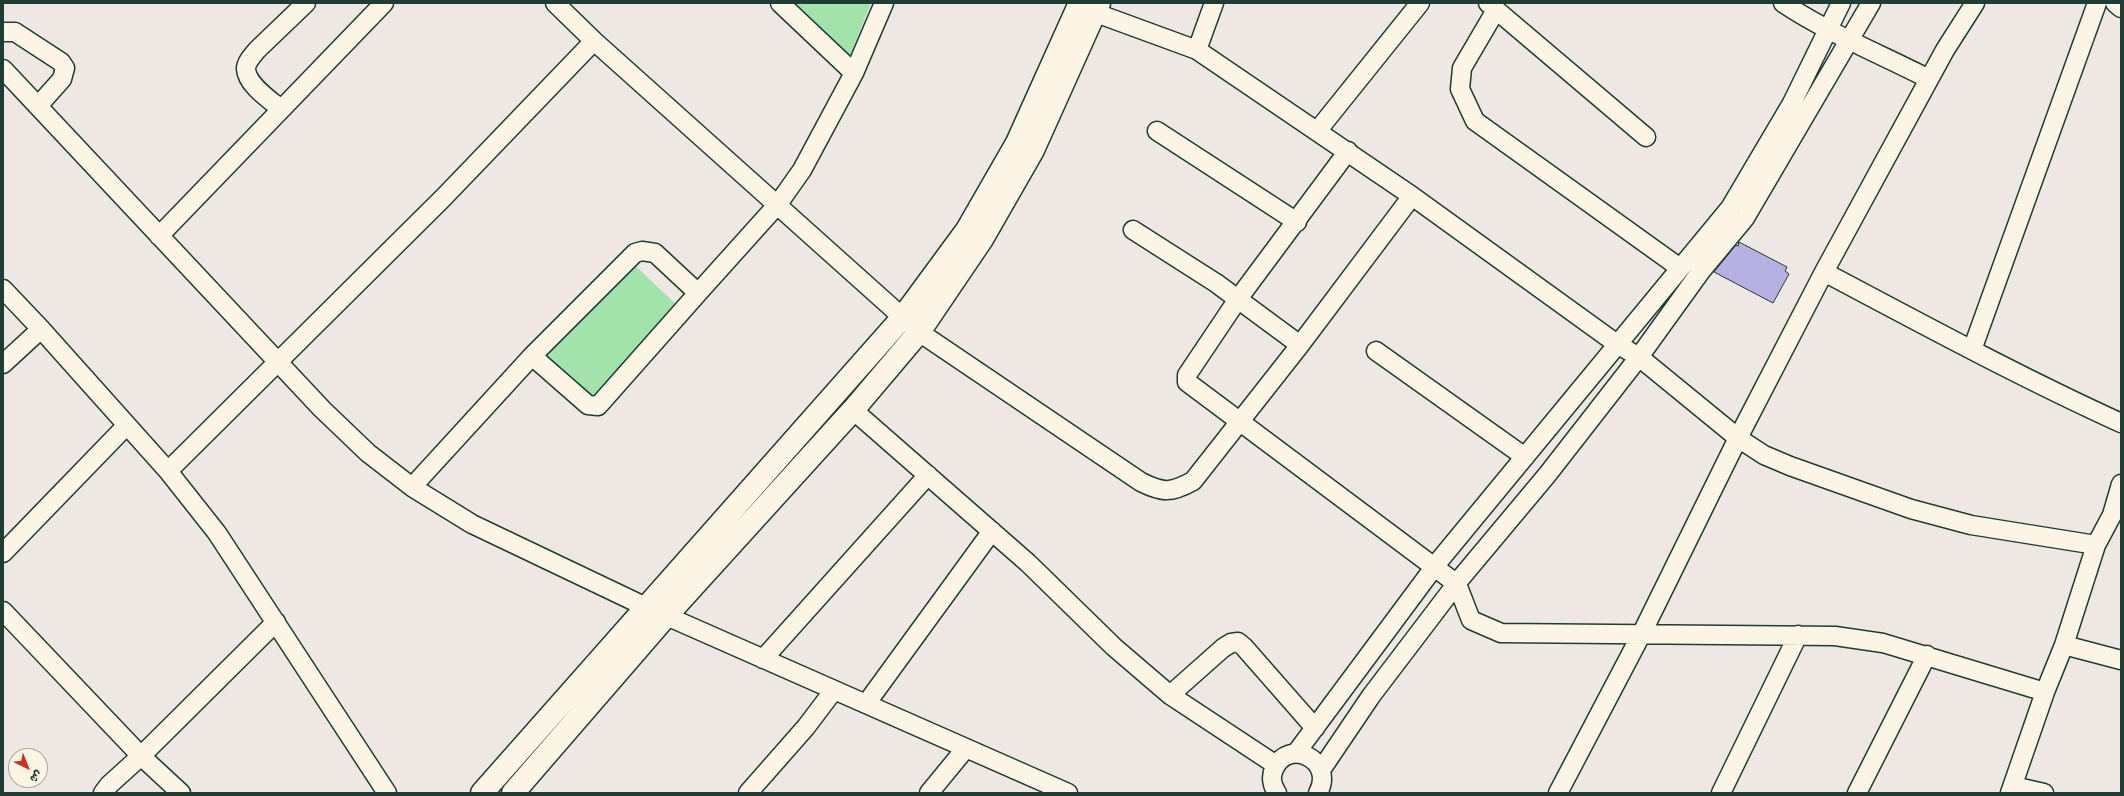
<!DOCTYPE html>
<meta charset="utf-8">
<style>
body{margin:0}
#map{position:relative;width:2124px;height:796px;overflow:hidden;background:#eee7e4;font-family:"Architects Daughter","Playpen Sans Arabic",sans-serif}
canvas{display:block}
.frame{position:absolute;inset:0;border:4px solid #1f3d34;pointer-events:none}
.north{position:absolute;left:8px;top:748px;width:40px;height:40px;box-sizing:border-box;background:#fcf5e5;border:1px solid #a4ab9e;border-radius:50%;rotate:137deg;font-size:11px;font-weight:700;line-height:16px;text-align:center;color:#1f3d34}
.north::after{content:'';display:block;margin:auto;width:14px;height:18px;background:#c8321e;clip-path:polygon(50% 0,100% 100%,50% 72%,0 100%)}
</style>
<div id="map">
<canvas width="2124" height="796"></canvas>
<div class="frame"></div>
<div class="north">ش</div>
</div>
<script>
const c = document.querySelector('canvas').getContext('2d');
c.lineJoin = 'round';
function fillPath(path, color) { c.fillStyle = color; c.fill(path, 'evenodd'); }
function strokePath(path, color, width, dash) { c.strokeStyle = color; c.lineWidth = width; c.lineCap = dash ? 'butt' : 'round'; c.setLineDash(dash || []); c.stroke(path); }
const green = new Path2D(`
 M 778,3 L 871,3 L 848,60 Z
 M 629,260 L 680,308 L 587,411 L 528,363 Z`);
const building = new Path2D(`
 M 1739,242 L 1787,267 L 1785,271 L 1789,274 L 1773,303 L 1714,272 L 1736,245 L 1738,246 Z`);
const street = new Path2D(`
 M 555,3 L 594,41 L 919,332 L 1141,482 C 1163,493 1171,493 1193,481 L 1300,345 L 1412,196
 M 780,3 L 854,73
 M 1488,3 L 1646,137
 M 1783,3 C 1828,33 1880,54 1929,79
 M 2115,3 L 2121,8
 M 1084,6 L 1096,13 L 1197,50 L 1412,196 L 1617,344 L 1639,357 L 1738,438 L 1764,455 L 1790,466 L 1911,509 L 1971,525 L 2096,545 L 2064,645 L 2045,692 L 2010,793
 M 1496,10 L 1462,68 L 1460,89 L 1475,121 L 1680,268
 M 3,32 L 15,32 L 61,62 L 65,68 L 62,79 L 38,106
 M 1197,50 L 1214,3
 M 3,69 L 322,409 L 368,453 L 412,487 L 472,524 L 646,607 L 1068,793
 M 281,109 C 270,100 247,85 246,69 C 246,62 253,55 257,50 L 306,3
 M 1318,130 L 1420,3
 M 1157,131 L 1297,222
 M 1348,151 L 1238,299 L 1187,375 L 1187,382 L 1457,584 L 1471,620 L 1501,633 L 1835,636 L 1883,643 L 2045,692
 M 1133,230 L 1216,283 L 1300,345
 M 159,236 L 384,3
 M 1824,272 C 1922,324 2020,377 2121,423
 M 3,289 L 41,329 L 168,471 L 217,533 L 387,793
 M 1972,350 L 2097,3
 M 1376,351 L 1525,457
 M 532,356 L 588,405 L 598,406 L 698,293
 M 3,364 L 41,329
 M 853,410 L 1028,563 L 1114,647 L 1170,695 L 1276,765
 M 168,471 L 443,198 L 594,41
 M 412,487 L 532,356 L 635,253 L 642,251 L 655,253 L 698,293 L 778,204 L 802,170 L 854,73 L 884,3
 M 2096,545 L 2112,515 L 2121,484
 M 3,553 L 127,425
 M 3,611 L 141,756 L 181,793
 M 2064,645 L 2121,660
 M 763,659 L 928,475
 M 1170,695 L 1223,648 L 1231,643 L 1238,642 L 1244,647 L 1315,728
 M 866,704 L 992,531
 M 1296,753 L 1438,562 L 1730,208 L 1792,103 L 1841,3
 M 1321,770 L 1371,696 L 1460,579 L 1547,475 L 1639,357 L 1701,271 L 1745,218 L 1871,3
 M 2013,786 L 2044,793
 M 103,793 L 109,785 L 141,756 L 276,622
 M 748,793 L 806,727 L 834,690
 M 929,793 L 966,748
 M 1277,793 C 1272,785 1270,778 1274,769 C 1288,737 1336,760 1318,793
 M 1558,793 L 1642,633 L 1738,438 L 1824,272 L 1945,50 L 1975,3
 M 1721,793 L 1798,635
 M 1857,793 L 1927,655`);
const secondary = new Path2D(`
 M 482,793 L 903,317 L 967,230 L 1017,143 L 1080,3
 M 513,793 L 666,616 L 853,410 L 919,332 L 982,239 L 1033,150 L 1099,3`);
fillPath(green, '#a3e3ab');
fillPath(building, '#b6b1e2');
strokePath(building, '#1f3d34', 1);
strokePath(street, '#1f3d34', 21);
strokePath(secondary, '#1f3d34', 25);
strokePath(street, '#fcf5e5', 18);
strokePath(secondary, '#fcf5e5', 22);
</script>
